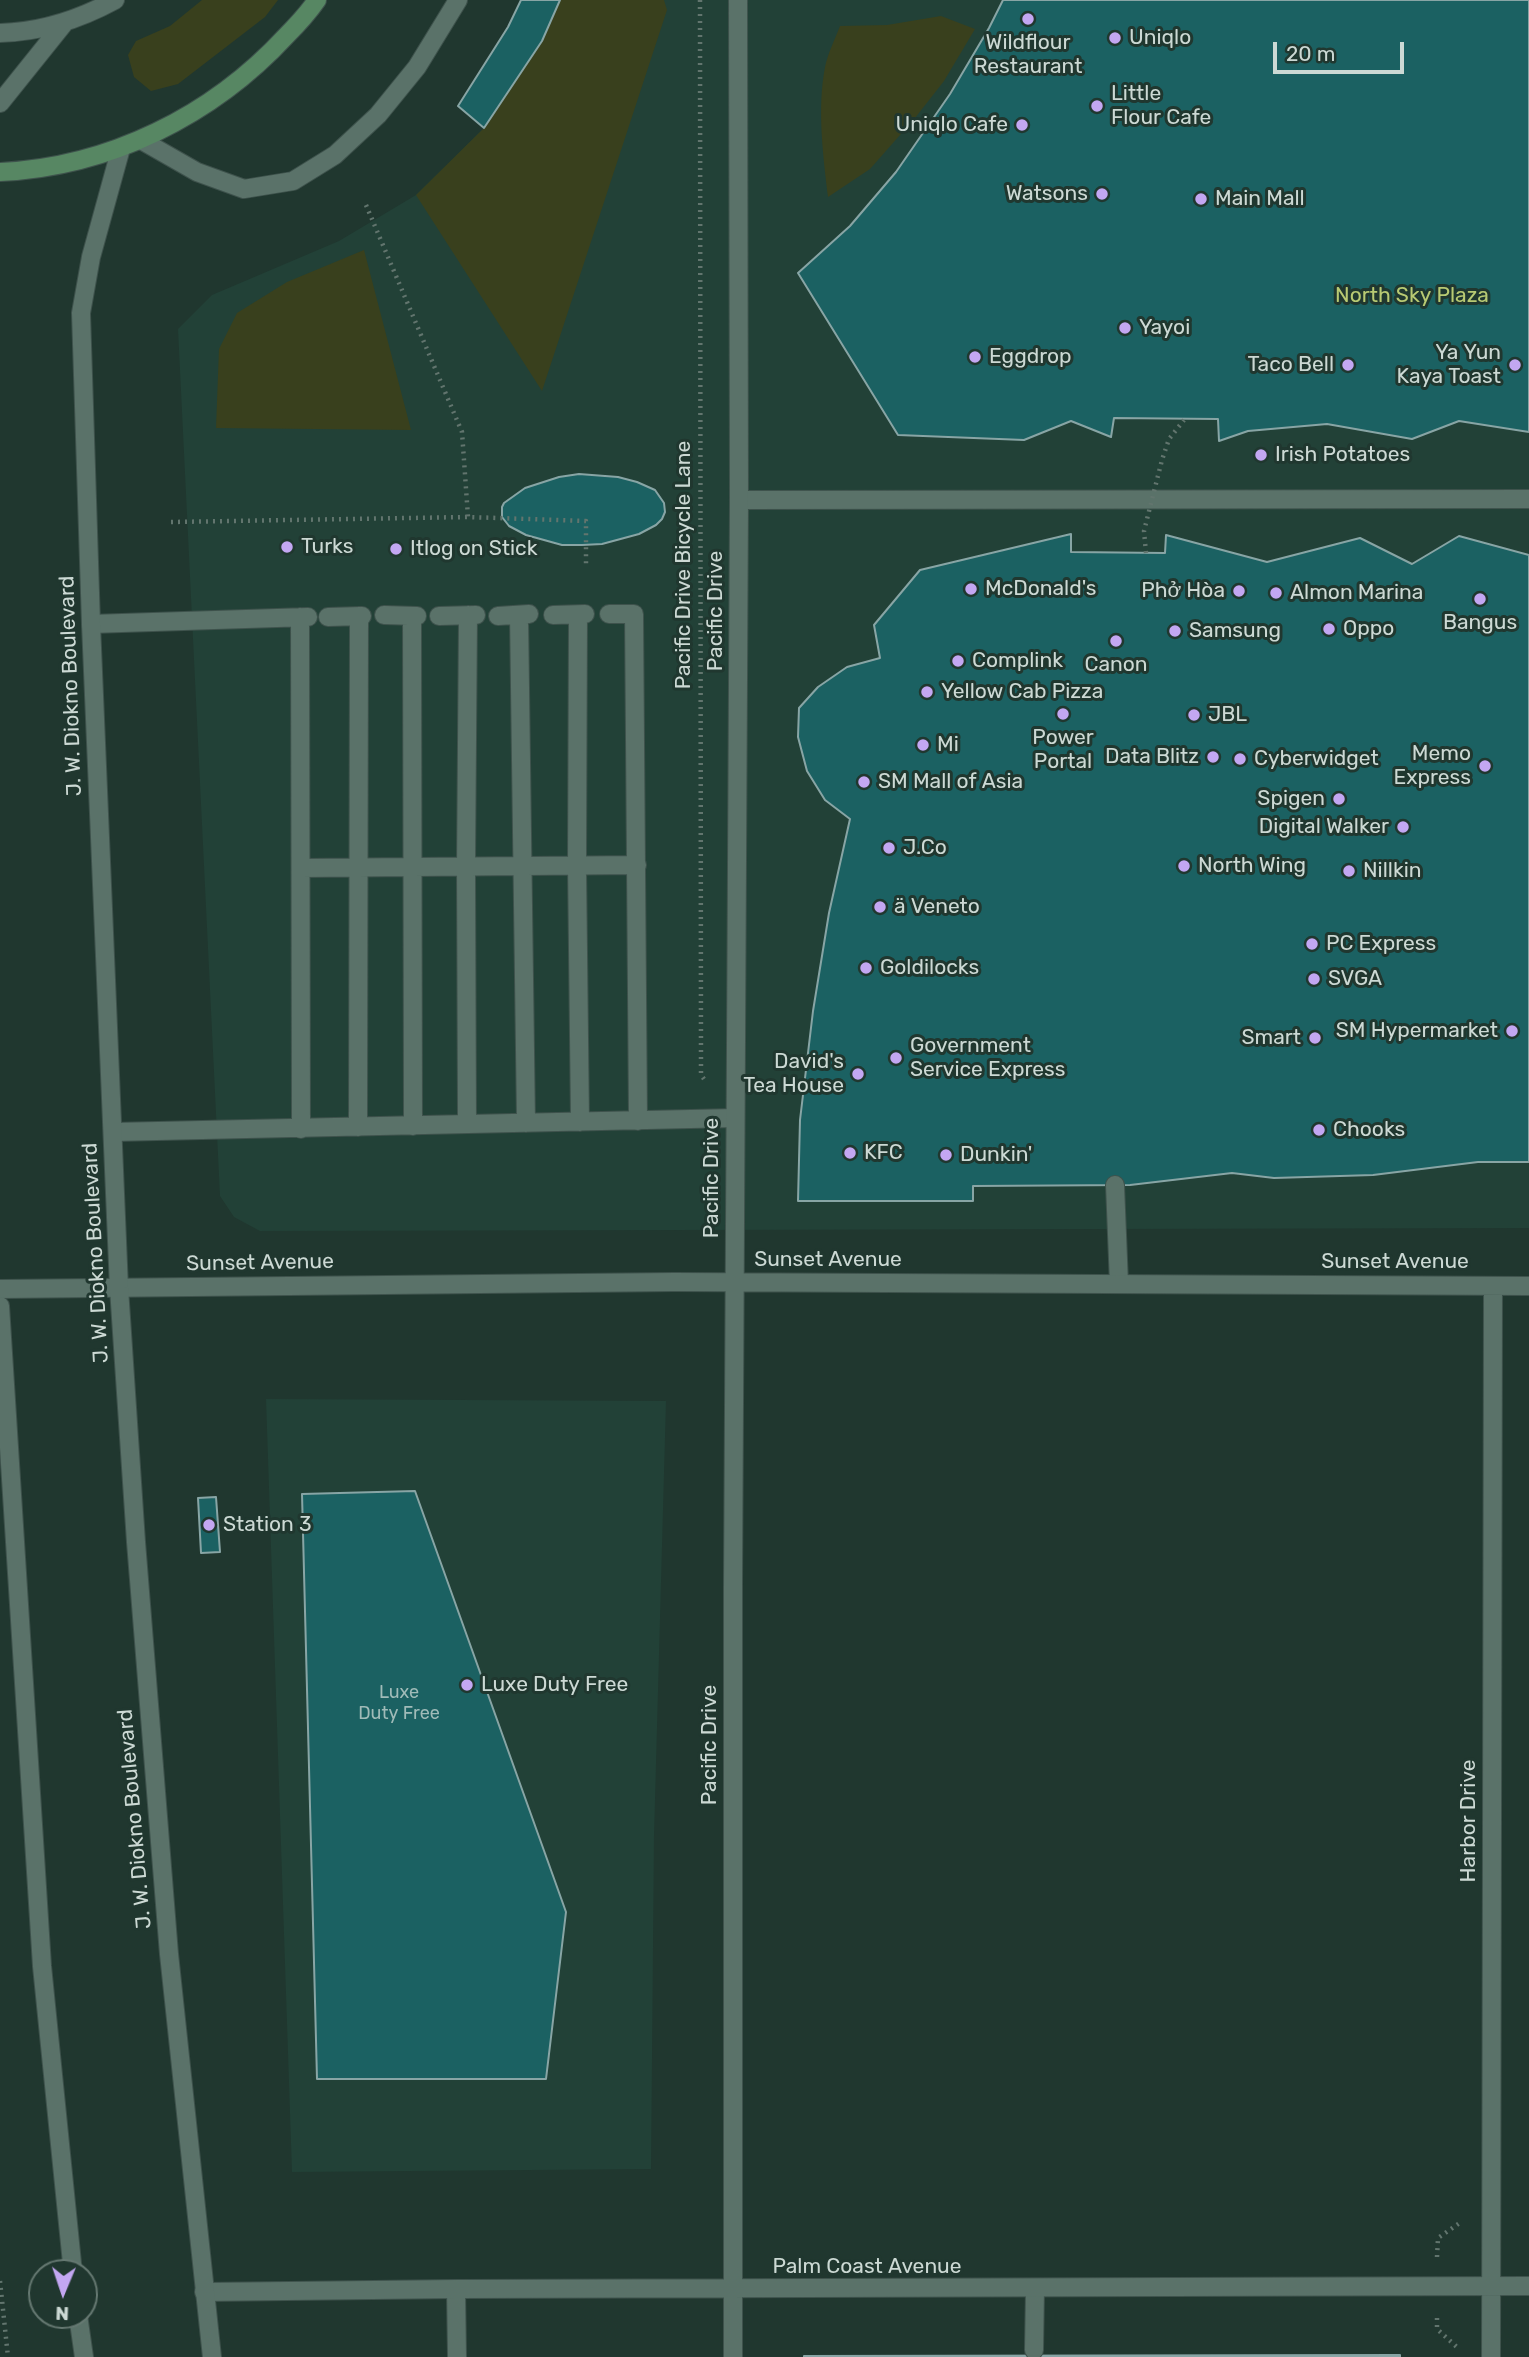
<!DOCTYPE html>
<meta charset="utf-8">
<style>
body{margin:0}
#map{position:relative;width:1529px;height:2357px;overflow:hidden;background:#20372f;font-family:Rubik,sans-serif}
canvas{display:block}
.north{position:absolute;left:28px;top:2259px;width:70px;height:70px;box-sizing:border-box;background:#20372f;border:2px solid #657871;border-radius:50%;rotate:182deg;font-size:19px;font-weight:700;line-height:28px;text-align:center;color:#ccd9d4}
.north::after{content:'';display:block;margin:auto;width:24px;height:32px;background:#c3a7f2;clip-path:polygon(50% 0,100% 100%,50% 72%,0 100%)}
.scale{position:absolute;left:1273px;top:42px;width:131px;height:32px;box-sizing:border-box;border:4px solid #ccd9d4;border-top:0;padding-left:9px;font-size:21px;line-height:24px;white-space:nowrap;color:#ccd9d4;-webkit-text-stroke:5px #20372f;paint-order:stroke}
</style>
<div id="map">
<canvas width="1529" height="2357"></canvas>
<div class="north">N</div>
<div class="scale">20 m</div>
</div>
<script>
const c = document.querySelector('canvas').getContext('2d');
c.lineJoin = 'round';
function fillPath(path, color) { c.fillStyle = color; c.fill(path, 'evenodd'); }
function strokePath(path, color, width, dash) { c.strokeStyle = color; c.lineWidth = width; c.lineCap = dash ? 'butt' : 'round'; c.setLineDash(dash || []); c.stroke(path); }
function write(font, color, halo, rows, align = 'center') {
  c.font = font + ' Rubik,sans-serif'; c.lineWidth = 6; c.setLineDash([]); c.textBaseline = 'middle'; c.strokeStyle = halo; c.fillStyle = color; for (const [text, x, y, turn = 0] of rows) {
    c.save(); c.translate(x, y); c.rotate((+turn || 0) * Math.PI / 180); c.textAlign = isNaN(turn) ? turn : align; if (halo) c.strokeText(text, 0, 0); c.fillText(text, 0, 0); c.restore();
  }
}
const built = new Path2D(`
 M 560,0 L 1529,0 L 1529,1228 L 260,1231 L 234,1217 L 220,1196 L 178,329 L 212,295 L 339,241 L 416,195 L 484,128 L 542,41 Z
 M 266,1399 L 666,1401 L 654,1836 L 651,2169 L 292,2172 Z`);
const green = new Path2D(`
 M 202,0 L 278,0 L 265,17 L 178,84 L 151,91 L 134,77 L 128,55 L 136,41 L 170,26 Z
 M 560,0 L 664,0 L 667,10 L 542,391 L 416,195 L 484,128 L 542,41 Z
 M 941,16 L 975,29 L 944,81 L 915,118 L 870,169 L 828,197 C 823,154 817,109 825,67 C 828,53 835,39 840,26 L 887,25 Z
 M 364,250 L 411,430 L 216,428 L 219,349 L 237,313 L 287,282 Z`);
const building = new Path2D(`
 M 521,0 L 560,0 L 542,41 L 484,128 L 458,106 L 508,27 Z
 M 1003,0 L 1529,0 L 1529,432 L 1459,421 L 1412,439 L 1327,424 L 1248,431 L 1219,441 L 1218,419 L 1114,418 L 1111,437 L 1071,421 L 1024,440 L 898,435 L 798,273 L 850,226 L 896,172 L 950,94 L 989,28 Z
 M 579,474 L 618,477 L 637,482 L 655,490 L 664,503 L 665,512 L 662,519 L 656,525 L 639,534 L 602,544 L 582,545 L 562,545 L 526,535 L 509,526 L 502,517 L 502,507 L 504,503 L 525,488 L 559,477 Z
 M 1071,534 L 1071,552 L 1165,553 L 1166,535 L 1267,562 L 1360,538 L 1412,564 L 1459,536 L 1529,555 L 1529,1162 L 1478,1162 L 1373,1175 L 1274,1178 L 1232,1173 L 1130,1185 L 973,1186 L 973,1201 L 798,1201 L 800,1120 L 813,1011 L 829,913 L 850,819 L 825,800 L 807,771 L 798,737 L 799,708 L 818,687 L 847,667 L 880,658 L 874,625 L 920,570 Z
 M 415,1491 L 566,1912 L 546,2079 L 317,2079 L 302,1494 Z
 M 216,1497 L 220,1552 L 201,1553 L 198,1498 Z
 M 1400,2355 L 1400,2357 L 804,2357 L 804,2356 Z`);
const path = new Path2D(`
 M 700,0 L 701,1075 L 704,1079
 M 366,205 L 462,432 L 468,517 L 586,521 L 586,566
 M 171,522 L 468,517
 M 1437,2257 L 1438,2238 L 1461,2222
 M 0,2281 L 8,2357
 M 1437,2318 L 1437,2329 L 1459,2349`);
const service = new Path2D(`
 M 141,140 L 197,172 L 244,189 L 293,181 L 335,155 L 378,115 L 417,67 L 458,0
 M 609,614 L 634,614 L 638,1121
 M 384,615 L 417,616
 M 519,615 L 526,1123
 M 553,615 L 585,614
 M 578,615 L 577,866 L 580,1122
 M 412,616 L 413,1126
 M 439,616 L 476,615
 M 498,616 L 529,614
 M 300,617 L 301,1129
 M 328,617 L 362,616
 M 91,624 L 308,617
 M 301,868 L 637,865
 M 467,1124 L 466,867 L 468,615
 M 358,1127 L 359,616
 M 113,1132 L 735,1118
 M 1115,1185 L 1119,1284
 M 456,2289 L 457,2357
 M 1034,2350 L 1035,2289`);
const pedestrian = new Path2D(`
 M 739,500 L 1529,499`);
const minor = new Path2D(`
 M 0,33 C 39,32 80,19 115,0
 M 0,103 L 65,22
 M 0,1289 L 674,1282 L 1529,1286
 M 204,2292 L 456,2289 L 1529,2286
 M 733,2357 L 733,1586 L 739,500 L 738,0
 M 1491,2357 L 1493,1286`);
const tertiary = new Path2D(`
 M 121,148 L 91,257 L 81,313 L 91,624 L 119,1288 L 136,1542 L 169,1954 L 212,2357
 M 0,1306 L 42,1966 L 73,2273
 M 78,2315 L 84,2357`);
const secondary = new Path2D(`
 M 0,172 C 109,167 212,116 286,36 C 297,25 308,13 317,0`);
const pathBridge = new Path2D(`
 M 1146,553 L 1144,531 L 1162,460 L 1169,439 L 1184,420`);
const markers = [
 [1028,19,7,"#c3a7f2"],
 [1115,38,7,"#c3a7f2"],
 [1097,106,7,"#c3a7f2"],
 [1022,125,7,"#c3a7f2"],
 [1102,194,7,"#c3a7f2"],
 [1201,199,7,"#c3a7f2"],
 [1125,328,7,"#c3a7f2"],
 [975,357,7,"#c3a7f2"],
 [1348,365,7,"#c3a7f2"],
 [1515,365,7,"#c3a7f2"],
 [1261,455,7,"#c3a7f2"],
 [287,547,7,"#c3a7f2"],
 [396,549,7,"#c3a7f2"],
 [971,589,7,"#c3a7f2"],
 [1239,591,7,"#c3a7f2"],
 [1276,593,7,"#c3a7f2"],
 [1480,599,7,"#c3a7f2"],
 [1329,629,7,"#c3a7f2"],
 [1175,631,7,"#c3a7f2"],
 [1116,641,7,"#c3a7f2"],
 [958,661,7,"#c3a7f2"],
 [927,692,7,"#c3a7f2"],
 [1063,714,7,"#c3a7f2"],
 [1194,715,7,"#c3a7f2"],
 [923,745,7,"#c3a7f2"],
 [1213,757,7,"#c3a7f2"],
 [1240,759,7,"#c3a7f2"],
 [1485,766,7,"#c3a7f2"],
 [864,782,7,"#c3a7f2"],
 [1339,799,7,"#c3a7f2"],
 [1403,827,7,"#c3a7f2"],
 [889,848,7,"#c3a7f2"],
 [1184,866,7,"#c3a7f2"],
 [1349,871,7,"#c3a7f2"],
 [880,907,7,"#c3a7f2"],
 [1312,944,7,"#c3a7f2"],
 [866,968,7,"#c3a7f2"],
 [1314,979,7,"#c3a7f2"],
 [1512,1031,7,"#c3a7f2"],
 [1315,1038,7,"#c3a7f2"],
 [896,1058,7,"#c3a7f2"],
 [858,1074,7,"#c3a7f2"],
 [1319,1130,7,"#c3a7f2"],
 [850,1153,7,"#c3a7f2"],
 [946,1155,7,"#c3a7f2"],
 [209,1525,7,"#c3a7f2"],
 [467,1685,7,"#c3a7f2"]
];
const numberNames = [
 ["Luxe",399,1693],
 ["Duty Free",399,1714]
];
const poiNames = [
 ["Uniqlo",1129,38],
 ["Wildflour",1028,43,"center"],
 ["Restaurant",1028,67,"center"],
 ["Little",1111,94],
 ["Flour Cafe",1111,118],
 ["Uniqlo Cafe",1008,125,"right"],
 ["Watsons",1088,194,"right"],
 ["Main Mall",1215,199],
 ["Yayoi",1139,328],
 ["Ya Yun",1501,353,"right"],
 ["Kaya Toast",1501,377,"right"],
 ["Eggdrop",989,357],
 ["Taco Bell",1334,365,"right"],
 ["Irish Potatoes",1275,455],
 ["Turks",301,547],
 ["Itlog on Stick",410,549],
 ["McDonald's",985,589],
 ["Phở Hòa",1225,591,"right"],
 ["Almon Marina",1290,593],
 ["Bangus",1480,623,"center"],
 ["Oppo",1343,629],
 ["Samsung",1189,631],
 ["Complink",972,661],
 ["Canon",1116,665,"center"],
 ["Yellow Cab Pizza",941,692],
 ["JBL",1208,715],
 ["Power",1063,738,"center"],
 ["Portal",1063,762,"center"],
 ["Mi",937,745],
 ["Memo",1471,754,"right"],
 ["Express",1471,778,"right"],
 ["Data Blitz",1199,757,"right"],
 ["Cyberwidget",1254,759],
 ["SM Mall of Asia",878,782],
 ["Spigen",1325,799,"right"],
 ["Digital Walker",1389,827,"right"],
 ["J.Co",903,848],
 ["North Wing",1198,866],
 ["Nillkin",1363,871],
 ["ä Veneto",894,907],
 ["PC Express",1326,944],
 ["Goldilocks",880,968],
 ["SVGA",1328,979],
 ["SM Hypermarket",1498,1031,"right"],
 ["Smart",1301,1038,"right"],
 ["Government",910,1046],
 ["Service Express",910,1070],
 ["David's",844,1062,"right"],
 ["Tea House",844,1086,"right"],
 ["Chooks",1333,1130],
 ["KFC",864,1153],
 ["Dunkin'",960,1155],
 ["Station 3",223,1525],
 ["Luxe Duty Free",481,1685]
];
const parkNames = [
 ["North Sky Plaza",1412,296]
];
const streetNames = [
 ["Pacific Drive Bicycle Lane",684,565,-90],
 ["Pacific Drive",716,611,-90],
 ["J. W. Diokno Boulevard",71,686,-92],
 ["Pacific Drive",712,1178,-90],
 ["J. W. Diokno Boulevard",96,1253,-93],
 ["Sunset Avenue",828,1260],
 ["Sunset Avenue",1395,1262],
 ["Sunset Avenue",260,1263,-1],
 ["Pacific Drive",710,1745,-90],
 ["J. W. Diokno Boulevard",135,1819,-95],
 ["Harbor Drive",1469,1821,-90],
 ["Palm Coast Avenue",867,2267]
];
fillPath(built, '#224137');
fillPath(green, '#39401d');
fillPath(building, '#1b6162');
strokePath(building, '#88a5a5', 2);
strokePath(service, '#3e524c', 20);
strokePath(pedestrian, '#3e524c', 20);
strokePath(minor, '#3e524c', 20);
strokePath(tertiary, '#3e524c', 20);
strokePath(secondary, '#3e524c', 20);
strokePath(path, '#62756e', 4.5, [2, 5]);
strokePath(service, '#5a7269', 18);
strokePath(pedestrian, '#5a7269', 18);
strokePath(minor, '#5a7269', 18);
strokePath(tertiary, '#5a7269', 18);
strokePath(secondary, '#578763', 18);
strokePath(pathBridge, '#62756e', 4.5, [2, 5]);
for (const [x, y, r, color] of markers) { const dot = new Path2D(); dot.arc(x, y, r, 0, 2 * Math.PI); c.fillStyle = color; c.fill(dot); strokePath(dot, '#20372f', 2.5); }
write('18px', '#a0bbb8', null, numberNames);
write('21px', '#ccd9d4', '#20372f', poiNames, 'left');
write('21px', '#b8ca73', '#20372f', parkNames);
write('21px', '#ccd9d4', '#20372f', streetNames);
</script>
